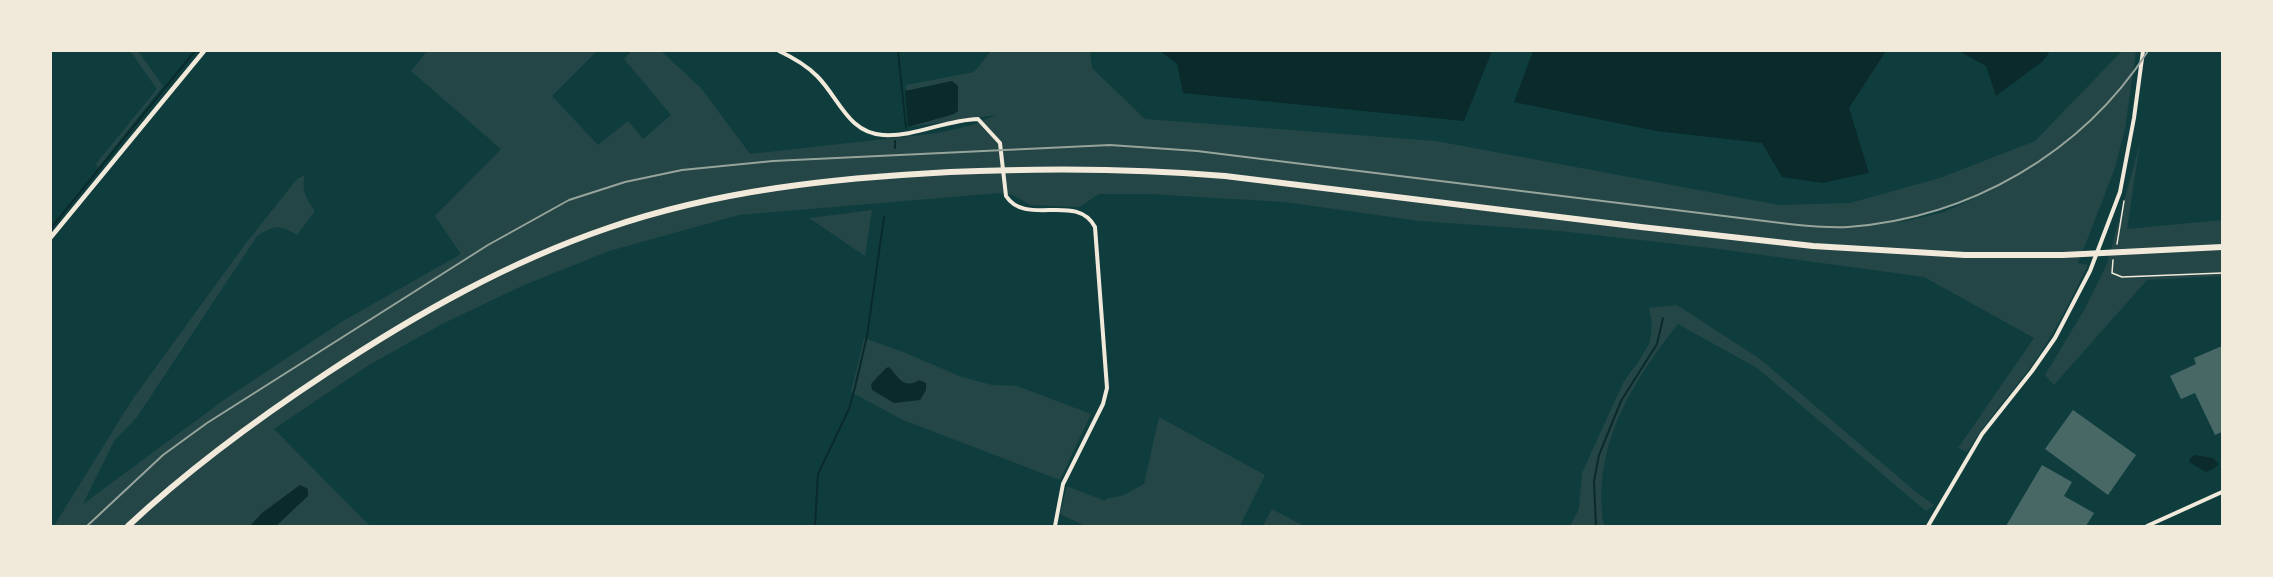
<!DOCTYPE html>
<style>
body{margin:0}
#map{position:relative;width:2273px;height:577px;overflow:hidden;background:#0f3d3e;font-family:Barlow,sans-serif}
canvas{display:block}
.frame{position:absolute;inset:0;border:52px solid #f1e9da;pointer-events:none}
</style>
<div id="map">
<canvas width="2273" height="577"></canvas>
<div class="frame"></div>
</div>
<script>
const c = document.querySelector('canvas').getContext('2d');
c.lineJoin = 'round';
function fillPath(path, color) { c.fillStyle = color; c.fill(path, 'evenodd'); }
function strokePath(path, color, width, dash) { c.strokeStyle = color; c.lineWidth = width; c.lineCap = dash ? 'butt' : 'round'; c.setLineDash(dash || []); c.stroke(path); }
const green = new Path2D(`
 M 130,51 L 138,51 L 163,86 L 98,168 L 96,164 L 99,160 L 157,89 Z
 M 427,51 L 597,51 L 552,96 L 598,145 L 628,121 L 643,139 L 671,115 L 624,59 L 632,51 L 661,51 L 701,88 L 750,154 L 938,133 L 972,125 L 996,115 L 908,127 L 906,85 L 974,72 L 991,51 L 1090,51 L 1092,68 L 1145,119 L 1436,141 L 1779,205 L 1850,203 L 1940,178 L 2035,141 L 2122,51 L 2136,51 L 2125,129 L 2115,168 L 2078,263 L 2088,265 C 2073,295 2058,327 2039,355 C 2017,388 1988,417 1967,452 L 1958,448 L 2034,338 L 1924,277 L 1711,248 L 1560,231 L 1420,221 L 1284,202 L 1149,194 L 1099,194 L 1079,207 L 1030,205 L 1013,195 L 999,193 L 739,215 L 609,251 L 524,285 L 442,324 L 369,365 L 274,429 L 370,526 L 54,526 L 132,400 L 246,243 L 297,179 L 305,175 C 301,191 306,198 315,211 L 297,235 C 279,224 275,225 257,236 L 137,417 L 114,441 L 83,504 L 228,397 L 343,321 L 461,254 L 435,216 L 501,149 L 411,71 ZM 1992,190 L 1944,212 L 1898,223 Z
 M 2140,143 L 2127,229 L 2222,220 L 2222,276 L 2147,280 L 2054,385 L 2045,375 L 2084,310 L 2107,264 Z
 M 872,210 L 865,256 L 809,218 Z
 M 1677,305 L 1760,359 L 1916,492 L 1934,505 L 1926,511 L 1757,368 L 1678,324 C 1631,383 1591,448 1604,526 L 1570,526 L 1579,509 L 1582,473 L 1624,381 L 1639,361 L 1650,342 L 1652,324 L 1649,308 Z
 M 864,338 L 903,352 L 962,377 L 992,385 L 1017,386 L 1091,414 L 1060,480 L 903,420 L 851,392 Z
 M 1159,417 L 1265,475 L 1240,526 L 1085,526 L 1060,514 L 1067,486 L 1105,501 L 1106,499 L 1124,495 L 1144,484 Z
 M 1272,509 L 1304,526 L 1263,526 Z`);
const water = new Path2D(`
 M 1160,51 L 1492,51 L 1464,121 L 1183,93 L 1177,64 Z
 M 1533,51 L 1886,51 L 1849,108 L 1869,173 L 1822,183 L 1782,177 L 1762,143 L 1656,131 L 1514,102 Z
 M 1959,51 L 2050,51 L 2043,61 L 1996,96 L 1986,66 Z
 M 952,81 L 958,86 L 958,111 L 954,114 L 908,127 L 905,91 Z
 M 889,367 C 898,377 904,390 919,380 L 926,383 L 926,390 L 920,400 L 894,403 L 872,390 L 871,384 L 886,368 Z
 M 2195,455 L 2213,458 L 2219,464 L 2213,469 L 2206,472 L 2189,462 L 2190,458 Z
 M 300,485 L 308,489 L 308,496 L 276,526 L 250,526 L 262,513 Z`);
const stream = new Path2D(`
 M 898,51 L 906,128
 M 895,148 L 895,141
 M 51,228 L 195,51
 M 815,526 L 818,474 L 849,409 L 855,387 L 867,336 L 884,217
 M 1596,526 L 1594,481 L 1599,455 L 1621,401 L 1657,344 L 1663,318`);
const building = new Path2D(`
 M 2222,346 L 2222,432 L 2215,435 L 2195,393 L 2181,399 L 2170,376 L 2196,364 L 2194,358 Z
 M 2073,410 L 2136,455 L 2108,495 L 2045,449 Z
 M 2042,465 L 2072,482 L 2064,496 L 2094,513 L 2086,526 L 2006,526 Z`);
const path = new Path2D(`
 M 2117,244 L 2124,201
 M 2113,260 L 2112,273 L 2122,277 L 2222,273`);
const minor = new Path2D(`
 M 779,51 C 794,58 806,65 817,76 C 839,98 848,133 883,135 C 915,137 945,120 978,119 L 1000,143 L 1006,196 C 1026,227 1077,192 1095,227 L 1107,388 L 1103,404 L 1063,484 L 1055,526
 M 1928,526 L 1982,434 L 2032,371 L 2055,338 L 2090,271 L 2120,192 L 2134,118 L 2143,51
 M 2147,526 L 2222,492`);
const tertiary = new Path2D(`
 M 51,237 L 204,51`);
const primary = new Path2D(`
 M 128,526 C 189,469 257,419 327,373 C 415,315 508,262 608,228 C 718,190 834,178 950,172 C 1042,168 1133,168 1225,176 L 1641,227 L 1813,246 L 1965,255 L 2063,255 L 2222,247`);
const rail = new Path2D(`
 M 87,526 L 163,455 L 207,423 L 488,245 L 569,200 L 625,182 L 682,170 L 773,161 L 1110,145 L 1197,151 L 1789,224 C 1808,226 1829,228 1848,227 C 1970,218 2082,153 2148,51`);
fillPath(green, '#244646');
fillPath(water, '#0a2a2b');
strokePath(stream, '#0a2a2b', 2);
fillPath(building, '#486865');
strokePath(path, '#f1e9da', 1.5);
strokePath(minor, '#f1e9da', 4);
strokePath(tertiary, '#f1e9da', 4.5);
strokePath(primary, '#f1e9da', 6);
strokePath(rail, '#97a49c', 2);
</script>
